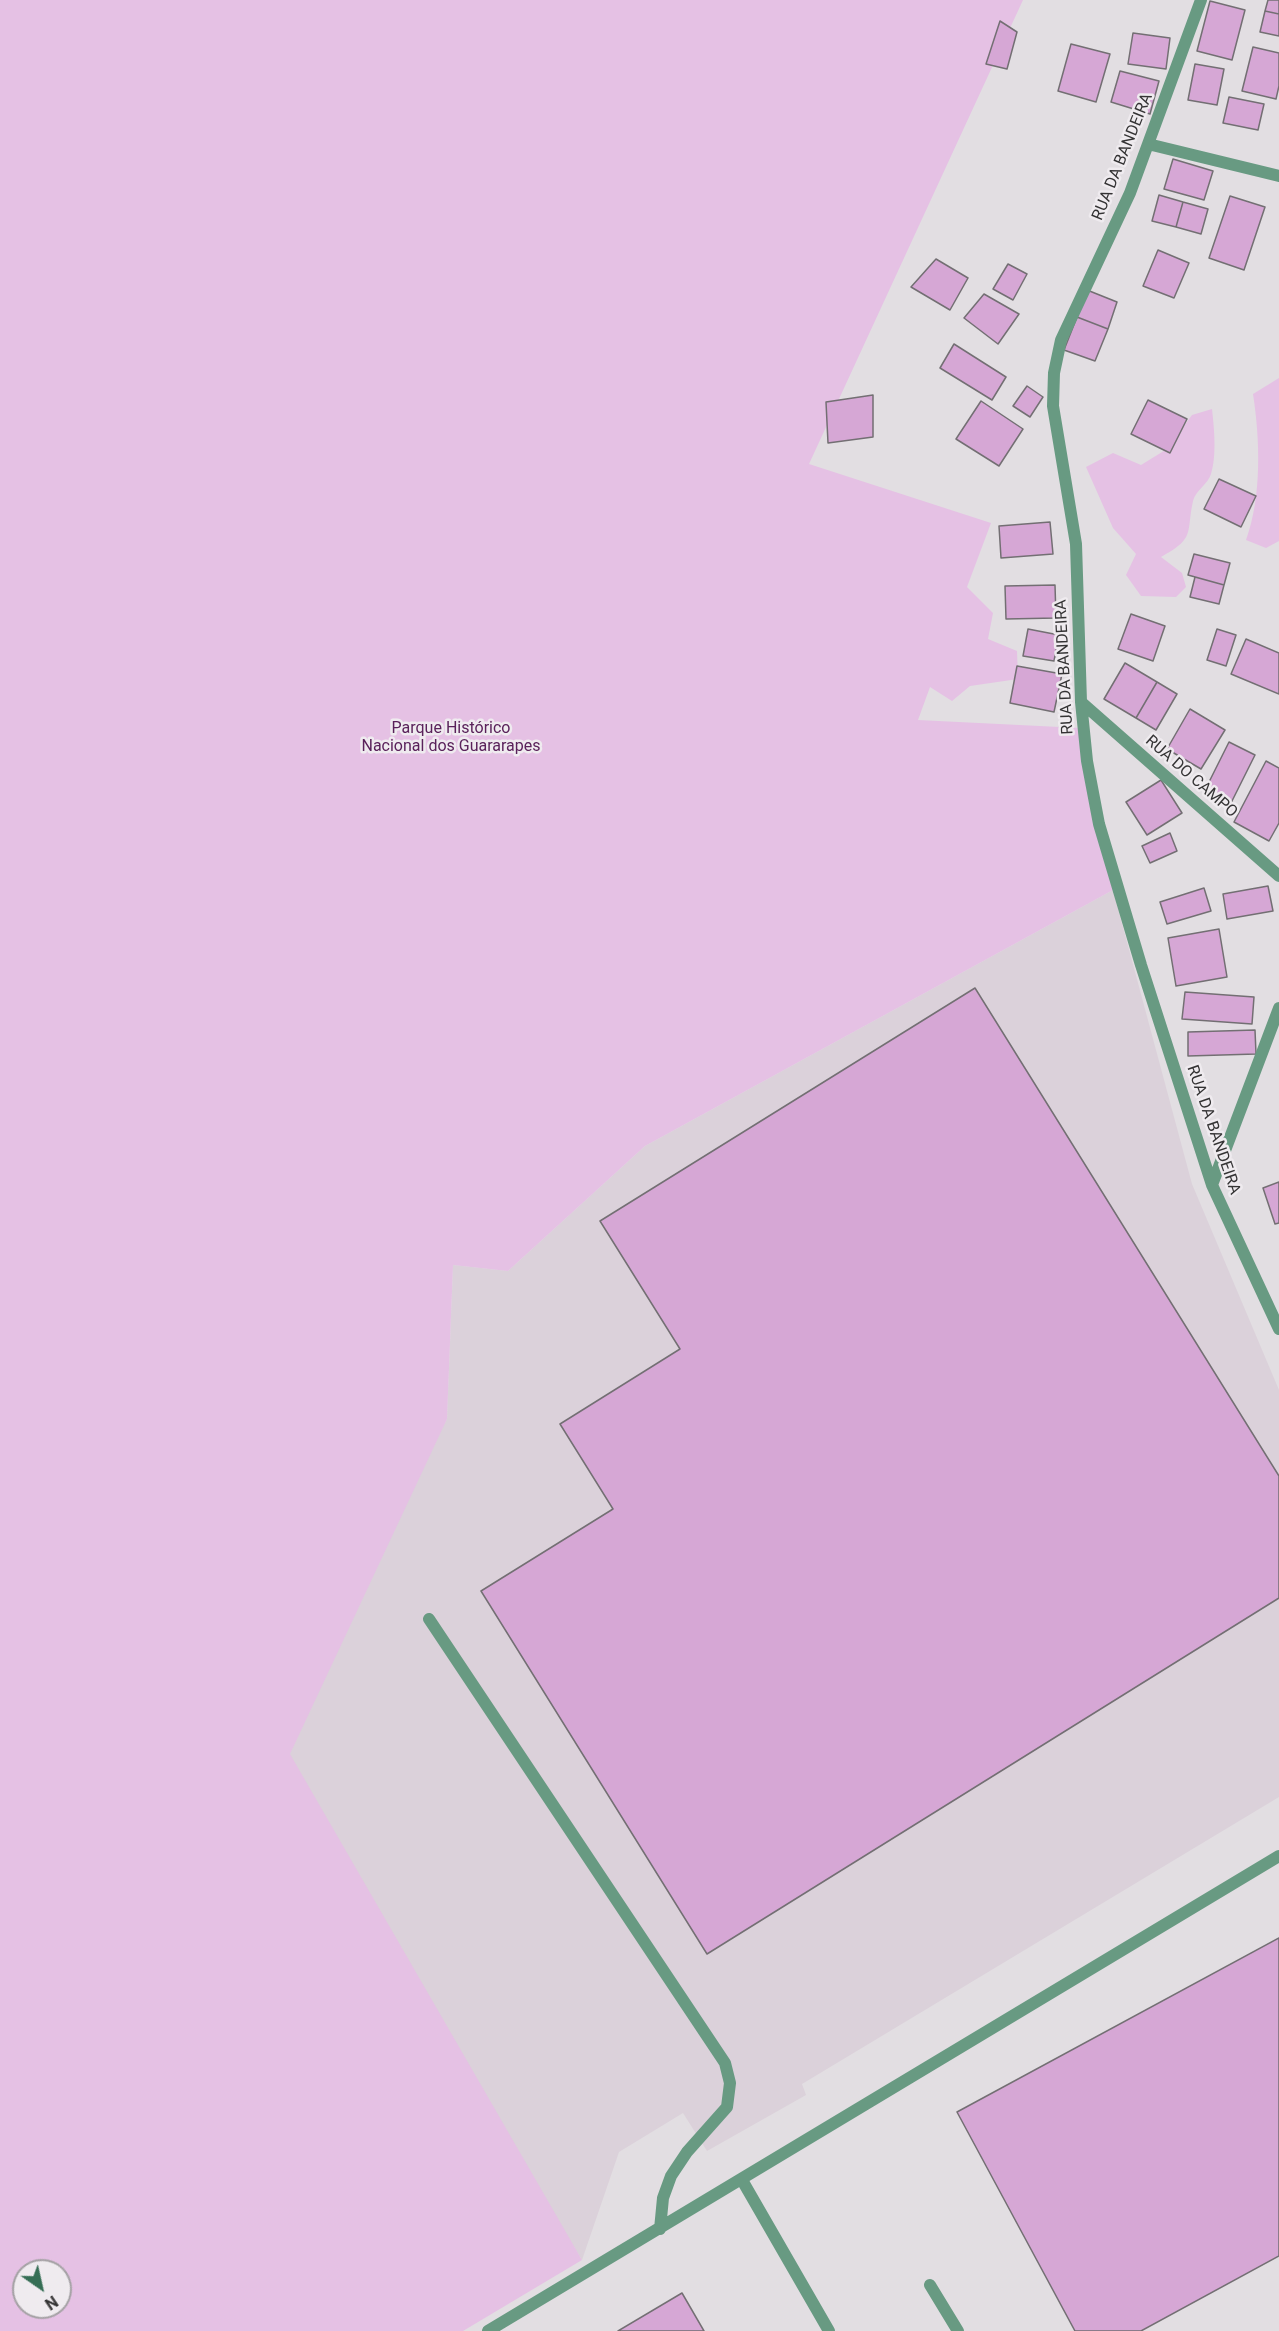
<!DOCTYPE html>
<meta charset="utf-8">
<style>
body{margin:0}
#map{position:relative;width:1279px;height:2331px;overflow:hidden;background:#e2dee2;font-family:Roboto,sans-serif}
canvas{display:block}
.north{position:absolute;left:12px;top:2259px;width:60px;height:60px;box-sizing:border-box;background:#efebef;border:2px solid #a4a1a4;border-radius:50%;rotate:146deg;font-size:16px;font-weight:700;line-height:24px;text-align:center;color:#343334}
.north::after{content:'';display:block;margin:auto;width:21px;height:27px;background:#366e55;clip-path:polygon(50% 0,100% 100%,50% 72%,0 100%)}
</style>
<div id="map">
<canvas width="1279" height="2331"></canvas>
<div class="north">N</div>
</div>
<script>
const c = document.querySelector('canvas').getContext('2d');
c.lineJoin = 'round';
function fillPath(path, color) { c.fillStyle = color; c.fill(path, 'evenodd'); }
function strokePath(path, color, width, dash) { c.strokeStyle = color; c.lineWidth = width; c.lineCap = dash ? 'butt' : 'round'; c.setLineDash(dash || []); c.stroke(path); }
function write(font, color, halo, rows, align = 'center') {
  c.font = font + ' Roboto,sans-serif'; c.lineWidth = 5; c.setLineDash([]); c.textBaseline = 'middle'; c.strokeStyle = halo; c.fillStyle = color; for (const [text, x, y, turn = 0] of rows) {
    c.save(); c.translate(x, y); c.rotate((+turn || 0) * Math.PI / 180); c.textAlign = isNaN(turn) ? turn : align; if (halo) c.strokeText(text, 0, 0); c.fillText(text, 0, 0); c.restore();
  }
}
const built = new Path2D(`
 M 1113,890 L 1192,1184 L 1279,1390 L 1279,1797 L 802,2084 L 806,2095 L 707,2151 L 683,2113 L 619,2152 L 582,2260 L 255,1744 L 447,1419 L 453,1265 L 508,1271 L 645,1146 Z`);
const green = new Path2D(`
 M 0,0 L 1023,0 L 809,464 L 991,523 L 967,587 L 993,613 L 988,639 L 1017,651 L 1018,679 L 970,686 L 952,701 L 930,687 L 918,720 L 1080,728 L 1113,890 L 645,1146 L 508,1271 L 453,1265 L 447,1419 L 290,1754 L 582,2260 L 463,2331 L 0,2331 ZM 24,2271 L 60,2271 L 60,2307 L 24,2307 Z
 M 1279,378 L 1279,541 L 1266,548 L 1246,540 C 1262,496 1260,439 1253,394 Z
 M 1212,409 C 1214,427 1217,455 1211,474 C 1208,484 1196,490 1193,501 C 1186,533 1196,538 1161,557 L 1182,573 L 1186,587 L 1176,597 L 1141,596 L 1126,575 L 1136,554 L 1113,528 L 1086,467 L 1113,453 L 1141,465 L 1167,449 L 1192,415 Z`);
const building = new Path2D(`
 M 1268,0 L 1279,0 L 1279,14 L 1265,11 Z
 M 1210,1 L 1245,10 L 1232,60 L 1197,51 Z
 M 1265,11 L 1279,14 L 1279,36 L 1260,32 Z
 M 1000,21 L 1017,32 L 1007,69 L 986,64 Z
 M 1133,33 L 1170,38 L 1166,69 L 1128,64 Z
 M 1071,44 L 1110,54 L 1096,102 L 1058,91 Z
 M 1253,47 L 1279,53 L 1279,86 L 1276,99 L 1242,91 Z
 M 1195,64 L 1224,69 L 1217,105 L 1188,100 Z
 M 1120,71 L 1159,81 L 1150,114 L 1111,102 Z
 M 1229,97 L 1264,104 L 1258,130 L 1223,123 Z
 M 1173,159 L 1213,171 L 1204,200 L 1164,189 Z
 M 1159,195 L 1183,202 L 1176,227 L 1152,221 Z
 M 1230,196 L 1265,207 L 1244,270 L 1209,258 Z
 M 1183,202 L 1208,209 L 1201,234 L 1176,227 Z
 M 1158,250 L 1189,263 L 1174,298 L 1143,286 Z
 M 936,259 L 968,278 L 950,310 L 911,287 Z
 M 1008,264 L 1027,274 L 1013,300 L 993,289 Z
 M 1087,290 L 1117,302 L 1108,329 L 1077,317 Z
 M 984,294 L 1019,314 L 998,344 L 964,318 Z
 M 1077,317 L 1108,329 L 1095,361 L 1064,350 Z
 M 954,344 L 1006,377 L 992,400 L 940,368 Z
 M 1027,386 L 1043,397 L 1030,417 L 1013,406 Z
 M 873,395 L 873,437 L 828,443 L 826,402 Z
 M 1148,400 L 1187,419 L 1170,453 L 1131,434 Z
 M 981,401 L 1023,429 L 999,466 L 956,439 Z
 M 1219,479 L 1256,496 L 1241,527 L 1204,509 Z
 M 1050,522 L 1053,554 L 1001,558 L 999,526 Z
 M 1194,554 L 1230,563 L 1224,585 L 1188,575 Z
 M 1195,577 L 1224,585 L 1219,604 L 1190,597 Z
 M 1055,585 L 1056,618 L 1006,619 L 1005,586 Z
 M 1131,614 L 1165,626 L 1153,661 L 1118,649 Z
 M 1028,629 L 1059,635 L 1054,661 L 1023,656 Z
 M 1217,629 L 1236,635 L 1226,666 L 1207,660 Z
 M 1246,639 L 1279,653 L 1279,694 L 1231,674 Z
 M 1125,663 L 1157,682 L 1136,718 L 1104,699 Z
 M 1017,666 L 1062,674 L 1054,712 L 1010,703 Z
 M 1157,682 L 1177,694 L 1156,730 L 1136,718 Z
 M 1190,709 L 1225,730 L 1201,769 L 1167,749 Z
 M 1229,742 L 1255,755 L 1229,807 L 1203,794 Z
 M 1266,761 L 1279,768 L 1279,823 L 1269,841 L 1234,822 Z
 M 1161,780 L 1182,813 L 1147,835 L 1126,802 Z
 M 1170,833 L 1177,851 L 1150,863 L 1142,846 Z
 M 1268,886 L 1273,911 L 1227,919 L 1223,894 Z
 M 1204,888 L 1211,911 L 1167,924 L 1160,902 Z
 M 1219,929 L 1227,977 L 1176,986 L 1168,938 Z
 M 975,988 L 1279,1476 L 1279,1598 L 707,1954 L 481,1591 L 613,1509 L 560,1424 L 680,1349 L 600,1221 Z
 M 1185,992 L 1254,997 L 1252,1024 L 1182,1019 Z
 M 1255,1030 L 1256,1054 L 1188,1056 L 1188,1032 Z
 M 1279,1182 L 1279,1223 L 1275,1224 L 1263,1188 Z
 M 1279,1938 L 1279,2256 L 1141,2331 L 1075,2331 L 957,2112 Z
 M 682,2293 L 704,2331 L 618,2331 Z`);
const lane = new Path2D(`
 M 429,1619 L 725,2063 L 730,2083 L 727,2107 L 687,2152 L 671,2176 L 663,2198 L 660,2229
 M 742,2180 L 829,2331
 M 930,2285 L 958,2331
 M 488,2331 L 1279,1856`);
const street = new Path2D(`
 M 1201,0 L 1130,193 L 1061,340 L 1054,373 L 1053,406 L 1076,544 L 1081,702 L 1087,761 L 1099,824 L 1141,965 L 1212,1185 L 1279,1329
 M 1148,144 L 1279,176
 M 1081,702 L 1279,876
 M 1212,1185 L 1279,1008`);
const streetNames = [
 ["RUA DA BANDEIRA",1123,157,-68],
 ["RUA DA BANDEIRA",1065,667,-93],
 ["RUA DO CAMPO",1191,777,41],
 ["RUA DA BANDEIRA",1213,1130,71]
];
const parkNames = [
 ["Parque Histórico",451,729],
 ["Nacional dos Guararapes",451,747]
];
fillPath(built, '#dbd1da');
fillPath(green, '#e5c1e4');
fillPath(building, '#d6a7d5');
strokePath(building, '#736f73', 1.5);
strokePath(lane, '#689a82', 12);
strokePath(street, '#689a82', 12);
write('16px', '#343334', '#efebef', streetNames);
write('16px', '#5a225b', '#efebef', parkNames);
</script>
